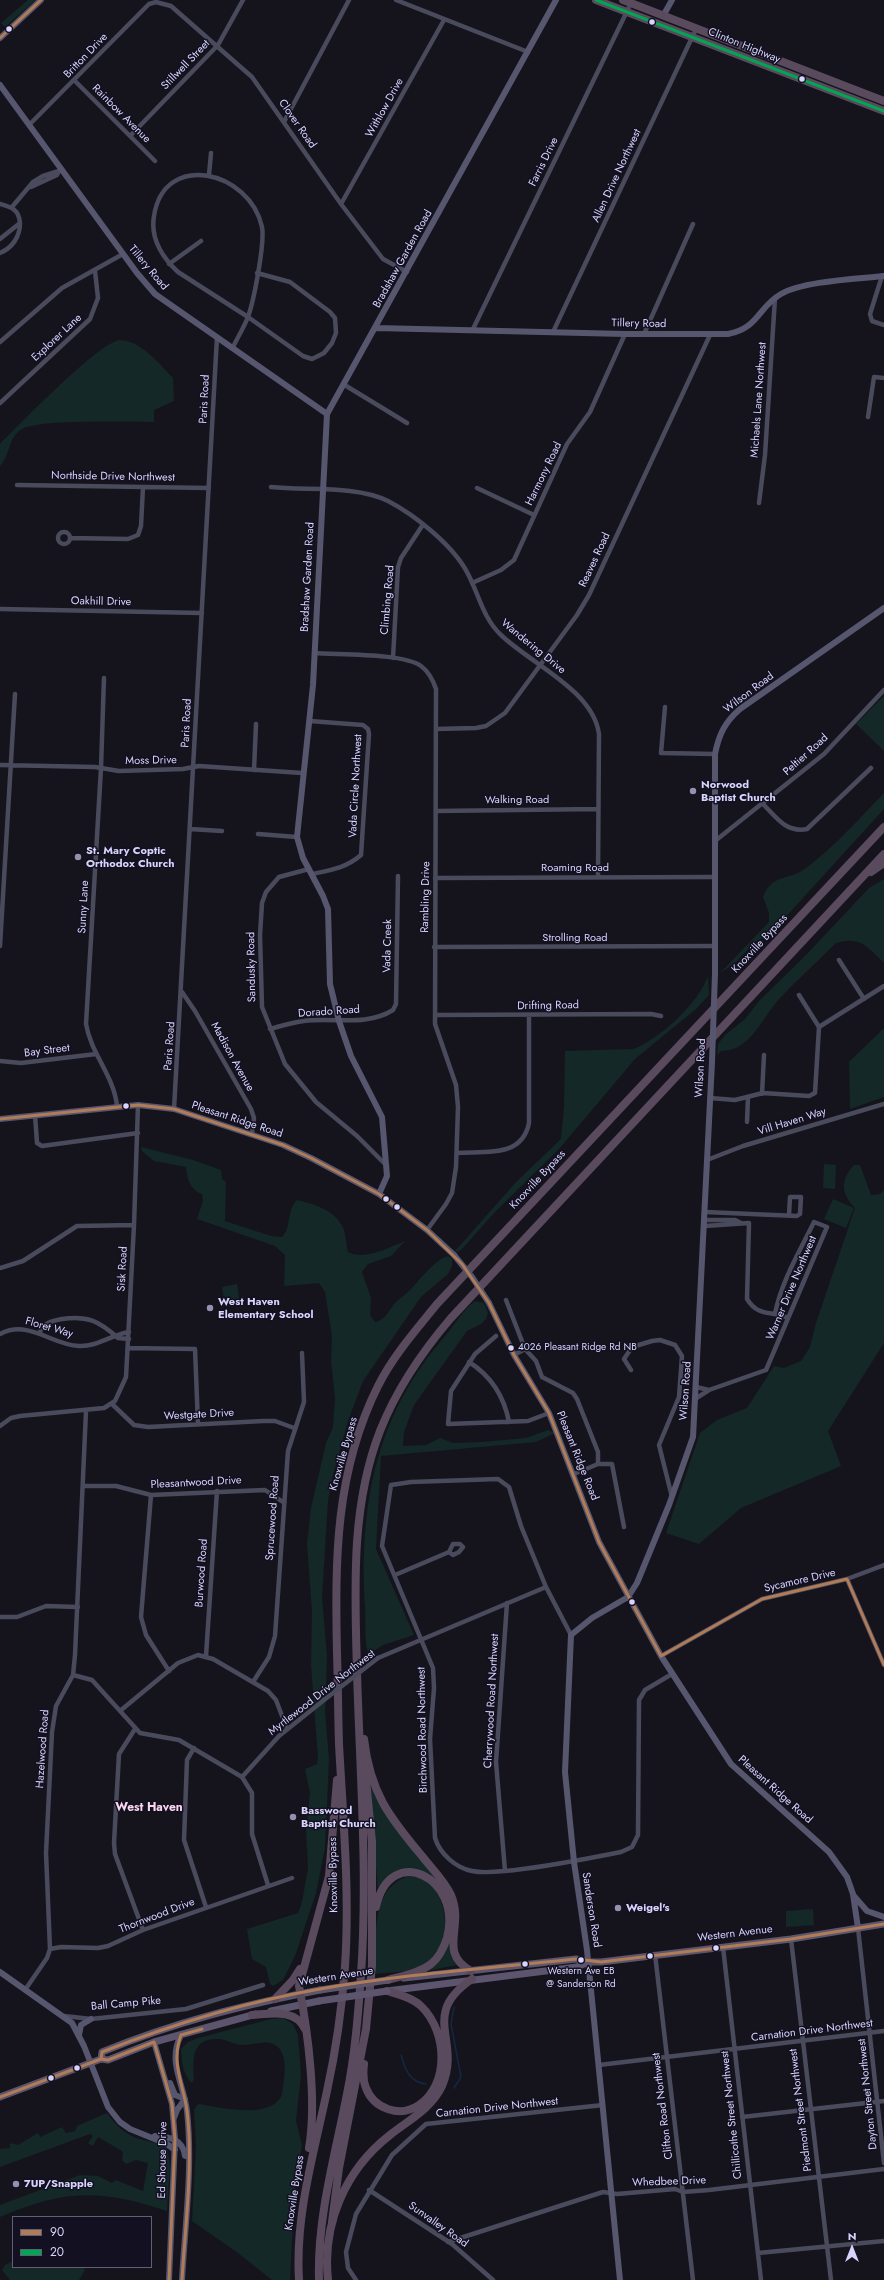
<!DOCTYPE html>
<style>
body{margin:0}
#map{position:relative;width:884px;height:2280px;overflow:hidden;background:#15141d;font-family:Jost,sans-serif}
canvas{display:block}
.legend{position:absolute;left:12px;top:2216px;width:140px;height:52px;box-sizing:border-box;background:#121021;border:1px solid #615e78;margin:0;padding:5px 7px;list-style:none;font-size:12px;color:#d8d4fb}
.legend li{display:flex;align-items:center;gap:8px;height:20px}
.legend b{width:20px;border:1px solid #615e78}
.north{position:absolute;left:832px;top:2228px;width:40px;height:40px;-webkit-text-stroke:3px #121021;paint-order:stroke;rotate:0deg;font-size:11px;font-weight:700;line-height:16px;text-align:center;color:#d8d4fb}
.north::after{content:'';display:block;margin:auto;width:14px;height:18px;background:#d8d4fb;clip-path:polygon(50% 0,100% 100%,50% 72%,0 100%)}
</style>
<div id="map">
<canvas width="884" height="2280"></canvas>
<ul class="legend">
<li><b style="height:5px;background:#b07c57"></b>90</li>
<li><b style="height:5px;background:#00a651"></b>20</li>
</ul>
<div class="north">N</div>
</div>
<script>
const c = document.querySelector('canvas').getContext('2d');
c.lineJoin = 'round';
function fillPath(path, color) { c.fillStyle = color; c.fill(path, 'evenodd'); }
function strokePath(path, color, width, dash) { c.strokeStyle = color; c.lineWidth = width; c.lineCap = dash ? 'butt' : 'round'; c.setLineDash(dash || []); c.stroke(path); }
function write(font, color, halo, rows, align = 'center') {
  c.font = font + ' Jost,sans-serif'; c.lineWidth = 3; c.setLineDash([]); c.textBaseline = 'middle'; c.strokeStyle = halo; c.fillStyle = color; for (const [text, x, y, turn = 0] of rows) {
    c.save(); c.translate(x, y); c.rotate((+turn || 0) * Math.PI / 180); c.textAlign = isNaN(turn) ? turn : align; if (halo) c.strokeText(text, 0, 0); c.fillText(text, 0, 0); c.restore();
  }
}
const green = new Path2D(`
 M 28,0 L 36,0 L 5,27 L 1,23 Z
 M 119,340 C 140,340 159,363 173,378 L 174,401 L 154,410 L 154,422 C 129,422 40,419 22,429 C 8,437 10,456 0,466 L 0,444 C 21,423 95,346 119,340 Z
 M 884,696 L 884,751 L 856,724 Z
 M 884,793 L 884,809 L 772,932 L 755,942 L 734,964 L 720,973 L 769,922 L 769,913 L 763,897 C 772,873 789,881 806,868 C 835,846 859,819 884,793 Z
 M 884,879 L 884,963 C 867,946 860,936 836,943 C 818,961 798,979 780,998 C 763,1016 750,1052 721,1051 L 717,1055 L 718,1044 L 725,1035 L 745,1019 L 760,1000 L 806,955 L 869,888 Z
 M 708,976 L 709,995 L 696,1009 L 635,1059 L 559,1149 L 495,1212 L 462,1249 L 458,1252 L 455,1251 L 517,1181 L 561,1139 L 564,1107 L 565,1051 L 634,1049 C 660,1038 698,1004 708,976 Z
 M 884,1028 L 884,1097 L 850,1109 L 849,1062 Z
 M 141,1147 L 193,1160 L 221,1170 L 222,1179 L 226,1182 L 225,1221 L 271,1236 L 282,1237 C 292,1227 286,1211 297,1200 C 313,1204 332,1209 341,1224 C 346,1230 346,1244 348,1252 C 364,1261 390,1247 405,1241 L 391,1256 L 368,1264 L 362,1272 L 371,1298 L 370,1315 L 375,1322 C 386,1320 388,1311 395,1303 C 398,1299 403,1297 407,1293 C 419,1282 433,1260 448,1256 L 452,1259 L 452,1266 L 448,1274 L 421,1297 L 363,1381 L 348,1421 L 333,1475 L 328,1501 L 322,1597 L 327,1657 L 325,1712 L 329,1759 L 325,1848 L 316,1893 L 295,1956 L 283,1980 L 273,1986 L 270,1984 L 266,1967 L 252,1959 L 247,1929 L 298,1913 L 302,1902 L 308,1868 L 306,1831 L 310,1793 L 305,1769 L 317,1764 L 318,1757 L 311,1665 L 312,1611 L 307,1544 L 311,1508 L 326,1443 L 333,1427 L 335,1398 L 331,1360 L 332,1336 L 325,1292 L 319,1283 L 284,1286 L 285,1255 L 275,1246 L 197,1219 L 203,1201 L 202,1194 C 190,1190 187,1179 186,1167 L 154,1161 L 142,1151 Z
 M 824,1164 L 836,1165 L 835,1189 L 823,1188 Z
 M 854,1165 L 860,1165 L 871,1195 L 880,1194 L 884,1190 L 884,1343 L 828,1431 L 841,1466 L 741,1508 L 699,1544 L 666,1533 L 700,1433 L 717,1420 L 747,1408 L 774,1366 L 784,1368 L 801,1361 L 810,1347 L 816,1323 L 855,1208 C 841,1194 840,1180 854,1165 Z
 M 833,1199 L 854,1208 L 846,1228 L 824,1219 Z
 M 237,1284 L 240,1304 L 225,1306 L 222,1287 Z
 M 475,1301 L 484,1303 L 488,1313 L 486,1319 L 481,1324 L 467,1331 L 414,1405 L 404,1432 L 403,1446 L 426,1445 L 440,1438 L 453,1443 L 482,1442 L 526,1438 L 548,1430 L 555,1433 L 536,1442 L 381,1456 L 376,1549 L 414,1635 L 383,1645 L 369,1654 C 364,1647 366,1616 365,1606 C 359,1504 376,1414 446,1335 C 455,1324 464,1309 475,1301 Z
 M 369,1781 L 392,1824 L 446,1891 C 451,1902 454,1913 453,1925 C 452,1940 447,1952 457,1965 L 426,1971 C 487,1924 425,1826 378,1891 Z
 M 409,1876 C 414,1877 422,1877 426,1880 C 449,1898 454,1947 426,1964 C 411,1973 392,1972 376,1974 C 377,1940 368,1889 409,1876 Z
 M 813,1909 L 814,1925 L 786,1927 L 786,1911 Z
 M 283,2018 L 293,2024 L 298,2035 L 301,2075 L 296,2121 L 302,2145 L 294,2198 L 290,2280 L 272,2280 L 238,2253 L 192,2221 L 196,2146 L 194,2110 L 197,2105 L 200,2104 C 222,2108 267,2119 281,2097 C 283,2092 283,2084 284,2079 C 285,2069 286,2055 278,2047 C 269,2038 254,2045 243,2045 C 235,2045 227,2040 220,2039 C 190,2037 193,2060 194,2079 L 192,2083 C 183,2076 181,2059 181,2049 L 188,2042 L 198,2038 L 271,2019 Z
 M 107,2113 C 116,2126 125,2134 139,2139 C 149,2142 158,2142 167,2148 L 170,2165 L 167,2211 C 102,2189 64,2189 0,2217 L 0,2205 L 80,2175 L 98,2176 L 112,2183 L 116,2180 L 143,2191 L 148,2163 L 136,2160 L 126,2164 L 122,2160 L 123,2154 L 122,2151 L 98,2137 L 93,2146 L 88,2143 L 93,2136 L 90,2134 L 0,2167 L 0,2149 L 10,2148 L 10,2143 L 18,2145 L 38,2133 L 40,2137 L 62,2127 L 66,2133 L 75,2131 L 77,2126 Z
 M 13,2261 L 13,2267 L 83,2267 L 85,2270 L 79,2280 L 10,2280 L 2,2270 L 5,2265 Z`);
const stream = new Path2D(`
 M 454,2007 L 451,2024 L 461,2077 L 454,2088
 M 401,2055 C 405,2069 409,2082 426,2084`);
const street = new Path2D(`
 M 396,0 L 528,52
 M 75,81 L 155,161
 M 284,122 L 349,0
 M 30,124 L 149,4 L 156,2 L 171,6 L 252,77 L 341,204 L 383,259 L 407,272
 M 131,135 L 218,45 L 243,0
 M 209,175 L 211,153
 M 31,187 L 57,175 L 59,171
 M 0,204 C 12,207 19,210 20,223
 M 341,204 L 444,20
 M 12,207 L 33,182 L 43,176 L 62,170
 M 0,239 L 20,223 C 20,237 12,248 0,253
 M 169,264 L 201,241
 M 882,276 L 870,314 L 872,321 L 884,325
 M 473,329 L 631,3
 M 553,332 L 696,29
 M 644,334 L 693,224
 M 0,342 L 62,288 L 123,254
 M 233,347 C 238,337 244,327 248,317 C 254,300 265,243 262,227 C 250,171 164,150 154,216 C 150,239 162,257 178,272 L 248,317 L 303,356 L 312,359 L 324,353 L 332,343 L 336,333 L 335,318 L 330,312 L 290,282 L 257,273
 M 343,384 L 407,423
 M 0,403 L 90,319 L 98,298 L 95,271
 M 868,417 L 874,377 L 884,378
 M 17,485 L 209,488
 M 271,487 C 307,491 355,485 388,501 C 415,515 454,546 468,574 C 479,595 483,618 501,635 C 531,664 593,690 599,734 L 598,877
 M 477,488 L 534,515
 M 759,503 L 765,455 L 775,298
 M58 538a6 6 0 1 1 12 0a6 6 0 1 1-12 0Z
 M 70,538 L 128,539 L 138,535 L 141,526 L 143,487
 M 472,583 L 501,570 L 514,560 L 567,444 L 590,412 L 625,334
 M 0,609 L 202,613
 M 314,653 C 339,655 403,653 421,666 C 429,672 433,680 436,689 L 435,1024 L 456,1085 L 458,1107 L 456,1167 L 452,1193 L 446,1204 L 427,1230
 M 393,658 L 398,567 L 401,558 L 422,526
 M 104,678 L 101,768 L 86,1024 C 91,1054 114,1076 117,1106
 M 665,707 L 661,753 L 715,754
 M 310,721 L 363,725 L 368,729 L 369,734 L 361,855 C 346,868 331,870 312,874
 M 436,729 L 476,728 L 486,726 L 505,713 L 577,615 L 589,595 L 710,335
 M 0,765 L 95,767 L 119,771 L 183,769 L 199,766 L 302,773
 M 254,770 L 256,724
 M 763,804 C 777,818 786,833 807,829 L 871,768
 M 436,811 L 598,809
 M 190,829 L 222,831
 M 258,834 L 297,837
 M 715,841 L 824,754 L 884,690
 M 309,869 L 279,877 L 266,892 L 262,903 L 260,935 L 262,1007 L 285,1064 L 316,1102 L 357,1136 L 387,1166
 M 435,878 L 715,877
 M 0,946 L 15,694
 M 434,947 L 715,946
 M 839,960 L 864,999
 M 182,992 L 195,1011 L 251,1109 L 254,1118 L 252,1134
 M 799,995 L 819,1027
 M 435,1015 L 651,1014 L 661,1016
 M 270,1029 C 281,1026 293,1022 304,1021 C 333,1017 366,1027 393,1010 L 396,1004 L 398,876
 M 0,1061 L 21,1063 L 96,1054
 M 762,1094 L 764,1055
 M 710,1098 L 735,1100 L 763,1093 L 809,1096 L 815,1093 L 819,1027 L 884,986
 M 174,1109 L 217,337
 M 35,1115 L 37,1143 L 42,1146 L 138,1133
 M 747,1122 L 748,1097
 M 457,1153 C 486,1151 522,1158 529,1123 L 529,1016
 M 707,1160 L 743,1146 L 884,1104
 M 705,1212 L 797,1216 L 800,1214 L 801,1197 L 790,1197 L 789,1215
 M 705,1220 L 735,1220 L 741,1223
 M 705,1226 L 749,1223 L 747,1299 C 759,1318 771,1310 788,1318
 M 0,1268 L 23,1261 L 77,1226 L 134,1225
 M 506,1300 L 525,1349 L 536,1361 L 542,1377 L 573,1393 L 577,1399 L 598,1452 L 598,1464
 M 39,1333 C 45,1323 50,1321 62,1319 C 87,1315 99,1321 118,1338 L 129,1339
 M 0,1334 C 29,1319 51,1345 79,1346 C 97,1347 113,1334 129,1332
 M 496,1336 L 475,1354 L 451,1391 L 448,1424 L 528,1421 L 549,1413
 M 128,1348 L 195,1349 L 198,1424
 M 514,1355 L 525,1349
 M 469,1362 C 491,1376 504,1396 509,1422
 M 631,1370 L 624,1359 L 632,1347 L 652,1341 L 660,1340 L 675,1345 L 682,1356 L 679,1397 L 659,1445 L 672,1497
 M 696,1387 L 709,1390 L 766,1370 L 827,1227 L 814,1222 C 800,1251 781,1282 775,1314
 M 695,1399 L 709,1390
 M 112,1404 L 134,1425 L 148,1427 L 263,1421 L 275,1421 L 294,1428
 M 0,1426 L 11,1418 L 20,1416 L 104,1408 L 115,1401 L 126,1377 L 134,1225 L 138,1105
 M 574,1474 L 598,1464 L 612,1464 L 624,1527
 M 83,1486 L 116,1486 L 151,1495 L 265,1490 L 283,1502
 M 151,1495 L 141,1617 L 146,1635 L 169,1671
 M 395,1575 L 449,1552 L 453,1544 L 460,1544 L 463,1547 L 459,1552 L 453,1555 L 449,1552
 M 847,1579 L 884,1665
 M 0,1617 L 17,1617 L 46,1606 L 78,1607
 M 571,1635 L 546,1587 L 521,1526 L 509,1487 L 498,1479 L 411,1482 L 391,1485 L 382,1546 L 433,1668 L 434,1688 L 430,1739 L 435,1838 C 440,1854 456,1868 472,1871 C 486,1874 501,1871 515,1870 C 551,1866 586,1859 621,1852 L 632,1847 L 638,1835 L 639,1700 L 645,1690 L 672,1674
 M 206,1656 L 217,1491
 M 661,1656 L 762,1599 L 847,1579 L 884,1565
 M 378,1658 L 546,1587
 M 73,1675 L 92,1680 L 140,1733 L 179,1740 L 242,1777
 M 253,1682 L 269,1657 L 275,1636 L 288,1451 L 304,1402 L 302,1353
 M 120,1711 L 178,1663 L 198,1655 L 213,1659 L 268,1691 L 276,1700 L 287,1729
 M 135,1729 L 119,1754 L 114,1843 L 115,1854 L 143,1930
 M 194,1748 L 187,1760 L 184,1840 L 206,1907
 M 242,1777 L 252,1793 L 252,1834 L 268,1885
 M 242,1777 L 279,1736 L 324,1700
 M 505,1871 L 496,1762 L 507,1603
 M 858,1928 L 884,2163
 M 791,1939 L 831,2280
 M 723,1947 L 761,2280
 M 50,1949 L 61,1947 L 98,1948 L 108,1946 L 143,1930 L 292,1878
 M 655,1954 L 693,2280
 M 25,1990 L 47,1958 L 50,1949 L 46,1853 L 52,1732 L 56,1706 L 73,1675 L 75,1655 L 86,1411
 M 64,2016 L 91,2019 L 186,2009 L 263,1985
 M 599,2065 L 884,2031
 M 742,2117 L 884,2101
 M 369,2190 L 452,2244 L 493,2280
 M 448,2242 L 603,2192 L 617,2194 L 675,2189 L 683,2192 L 709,2190 L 884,2169
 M 758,2253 L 884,2241
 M 356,2280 L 348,2268 L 346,2252 L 356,2214 L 392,2155 L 426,2124 L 603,2105`);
const secondary = new Path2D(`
 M 663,16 L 672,0
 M 0,38 L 41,0
 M 0,85 L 137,273 L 155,294 L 327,414
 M 376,328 L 625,334 L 728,334 C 759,328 758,307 781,294 C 803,281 857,279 884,276
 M 715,973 L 715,754 C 719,734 725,722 740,709 L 884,608
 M 0,1119 L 138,1105 L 174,1109 L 283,1145 L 311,1158 L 379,1194 L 427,1230 L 454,1255
 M 379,1194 L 387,1176 L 382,1117 L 351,1056 L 339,1021 L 330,984 L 328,909 L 323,896 L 303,858 L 297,837 L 313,685 L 327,414 L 556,0
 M 489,1303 L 514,1355 L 549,1413 L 599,1542 L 661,1656 L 731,1764 L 829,1852 L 847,1877 L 853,1894 L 858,1928
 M 854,1896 L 867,1911 L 884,1917
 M 0,1972 L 72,2023 L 84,2046 L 108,2107 L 120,2122 L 130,2129 L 167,2144 L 175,2150
 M 79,2035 L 81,2025 L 91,2019
 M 181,2035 C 167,2062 184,2084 187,2111 C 193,2167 185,2225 182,2280
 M 154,2042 L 172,2104 L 175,2139 L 169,2280
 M 170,2083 L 175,2095 L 185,2099 L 177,2110 L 174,2118
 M 155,2136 C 170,2137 183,2139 185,2156
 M 620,2280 L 587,1950 L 574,1862 L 565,1772 L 571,1635 L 592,1618 L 628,1597 L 637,1583 L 669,1505 L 693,1437 L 712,1062`);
const primary = new Path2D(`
 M 404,1978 L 576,1959 L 588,1962 L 601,1962 L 791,1939 L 884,1924
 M 387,1991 L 577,1967 L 588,1962
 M 271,2011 L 319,2001
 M 101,2059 L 102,2052 C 175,2022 243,2005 320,1990
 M 0,2097 L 101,2059 L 108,2060 L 154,2042 L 256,2014`);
const highway = new Path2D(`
 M 596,0 L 884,111
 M 623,0 L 884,101
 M 871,872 L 884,863
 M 364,1739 C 370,1792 389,1817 422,1856 C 432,1869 444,1880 451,1895 C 465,1927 437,1952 471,1971
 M 376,1907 C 390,1842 463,1877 447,1938 C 444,1947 439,1958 431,1964 C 419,1973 402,1976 388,1980
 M 275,1999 L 293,1980 L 300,1969
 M 252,2015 C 270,2014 295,2008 305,2029
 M 364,2064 C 363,2072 363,2081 366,2088 C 374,2109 400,2118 419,2105 C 450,2084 447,2032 422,2007 C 413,1998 400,1995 387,1991
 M 309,2148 C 317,2102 308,2032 299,1986 L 329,1876 L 337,1780
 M 332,2222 L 339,2168 L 366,2029 L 372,1966 L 372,1842 L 365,1770
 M 299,2280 C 295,2215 314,2153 327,2091 C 336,2050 342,2007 345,1966 C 350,1892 343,1818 339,1744 C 338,1713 338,1683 337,1653 C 335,1559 335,1472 378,1386 C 393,1356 416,1330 437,1304 L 884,827
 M 319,2280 C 317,2217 335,2156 347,2094 C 355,2055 358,2015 361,1975 C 368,1875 360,1773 357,1672 C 355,1592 350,1508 380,1431 C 397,1388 421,1353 451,1318 L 884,854
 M 328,2280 C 322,2224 345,2170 390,2135 C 409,2120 431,2109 442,2086 C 462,2040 419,2015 472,1979`);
const streetBridge = new Path2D(`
 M 324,1700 L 378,1658`);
const secondaryBridge = new Path2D(`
 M 712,1062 L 715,973
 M 454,1255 L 472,1277 L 489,1303`);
const primaryBridge = new Path2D(`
 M 320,1990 L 388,1980
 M 319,2001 L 387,1991`);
const bus1 = new Path2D(`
 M 0,38 L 41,0
 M 0,1119 L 138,1105 L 174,1109 L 283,1145 L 311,1158 L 379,1194 L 427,1230 L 462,1264 L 489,1303 L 514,1355 L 549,1413 L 599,1542 L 661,1656 L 762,1599 L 847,1579 L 884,1665
 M 101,2059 L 102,2052 C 173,2024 245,2002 320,1989 C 405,1974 491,1968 576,1959 L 601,1962 L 791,1939 L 884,1924
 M 0,2097 L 101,2059 L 108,2060 L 154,2042 L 172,2104 L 175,2139 L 169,2280
 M 182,2280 C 185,2231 191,2182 189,2134 C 188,2123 188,2111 185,2100 C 180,2077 172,2059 181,2035 L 202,2029`);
const bus2 = new Path2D(`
 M 596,0 L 884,111`);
const markers = [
 [652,22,3.5,"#d8d4fb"],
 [9,29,3.5,"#d8d4fb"],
 [802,79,3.5,"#d8d4fb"],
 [693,791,4,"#9491ad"],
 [78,857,4,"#9491ad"],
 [126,1106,3.5,"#d8d4fb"],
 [386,1199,3.5,"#d8d4fb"],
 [397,1207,3.5,"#d8d4fb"],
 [210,1308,4,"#9491ad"],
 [511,1348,3.5,"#d8d4fb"],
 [632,1602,3.5,"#d8d4fb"],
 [293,1817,4,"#9491ad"],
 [618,1908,4,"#9491ad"],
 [716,1948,3.5,"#d8d4fb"],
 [650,1956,3.5,"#d8d4fb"],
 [581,1960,3.5,"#d8d4fb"],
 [525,1964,3.5,"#d8d4fb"],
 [77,2068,3.5,"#d8d4fb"],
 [51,2078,3.5,"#d8d4fb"],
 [16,2184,4,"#9491ad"]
];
const busNames = [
 ["4026 Pleasant Ridge Rd NB",518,1348],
 ["Western Ave EB",581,1972,"center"],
 ["@ Sanderson Rd",581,1985,"center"]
];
const streetNames = [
 ["Clinton Highway",744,46,22],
 ["Britton Drive",86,56,-46],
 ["Stillwell Street",186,65,-46],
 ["Withlow Drive",385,108,-61],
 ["Rainbow Avenue",121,114,45],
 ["Clover Road",297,124,55],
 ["Farris Drive",544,162,-64],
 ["Allen Drive Northwest",617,176,-65],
 ["Bradshaw Garden Road",403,259,-61],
 ["Tillery Road",148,268,50],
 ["Tillery Road",639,324,1],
 ["Explorer Lane",57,338,-43],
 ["Paris Road",205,399,-87],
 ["Michaels Lane Northwest",759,400,-86],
 ["Harmony Road",544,474,-64],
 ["Northside Drive Northwest",113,477,1],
 ["Reaves Road",595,560,-65],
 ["Bradshaw Garden Road",308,577,-87],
 ["Climbing Road",388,600,-85],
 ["Oakhill Drive",101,602,1],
 ["Wandering Drive",533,647,39],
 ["Wilson Road",749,693,-37],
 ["Paris Road",187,723,-87],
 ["Peltier Road",806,755,-42],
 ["Moss Drive",151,761,-1],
 ["Vada Circle Northwest",356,786,-87],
 ["Walking Road",517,800],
 ["Roaming Road",575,868],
 ["Rambling Drive",426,897,-89],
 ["Sunny Lane",84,907,-87],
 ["Strolling Road",575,938],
 ["Knoxville Bypass",760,944,-47],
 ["Vada Creek",388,946,-89],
 ["Sandusky Road",252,967,-91],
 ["Drifting Road",548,1006,-1],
 ["Dorado Road",329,1012,-4],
 ["Paris Road",170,1046,-86],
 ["Bay Street",47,1051,-7],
 ["Madison Avenue",232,1057,61],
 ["Wilson Road",701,1068,-87],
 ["Pleasant Ridge Road",237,1120,18],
 ["Vill Haven Way",792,1122,-17],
 ["Knoxville Bypass",538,1180,-47],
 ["Sisk Road",123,1269,-87],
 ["Warner Drive Northwest",792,1288,-67],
 ["Floret Way",49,1328,16],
 ["Wilson Road",686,1391,-86],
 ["Westgate Drive",199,1415,-3],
 ["Knoxville Bypass",344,1454,-74],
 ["Pleasant Ridge Road",577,1456,68],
 ["Pleasantwood Drive",196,1483,-3],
 ["Sprucewood Road",273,1518,-86],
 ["Burwood Road",202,1573,-86],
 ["Sycamore Drive",800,1581,-13],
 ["Myrtlewood Drive Northwest",322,1693,-38],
 ["Cherrywood Road Northwest",492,1701,-87],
 ["Birchwood Road Northwest",423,1730,-91],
 ["Hazelwood Road",43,1749,-86],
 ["Pleasant Ridge Road",775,1790,42],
 ["Knoxville Bypass",334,1875,-91],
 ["Sanderson Road",591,1910,81],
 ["Thornwood Drive",157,1916,-21],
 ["Western Avenue",735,1934,-7],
 ["Western Avenue",336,1977,-9],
 ["Ball Camp Pike",126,2004,-5],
 ["Carnation Drive Northwest",812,2031,-7],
 ["Dayton Street Northwest",868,2094,-96],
 ["Clifton Road Northwest",663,2106,-97],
 ["Carnation Drive Northwest",497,2108,-6],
 ["Piedmont Street Northwest",801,2110,-97],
 ["Chillicothe Street Northwest",732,2115,-96],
 ["Ed Shouse Drive",163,2160,-89],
 ["Whedbee Drive",669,2182,-2],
 ["Knoxville Bypass",295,2193,-81],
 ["Sunvalley Road",438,2225,35]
];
const poiNames = [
 ["Norwood",701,785],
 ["Baptist Church",701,798],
 ["St. Mary Coptic",86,851],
 ["Orthodox Church",86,864],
 ["West Haven",218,1302],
 ["Elementary School",218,1315],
 ["Basswood",301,1811],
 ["Baptist Church",301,1824],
 ["Weigel's",626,1908],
 ["7UP/Snapple",24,2184]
];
const neighbourhoodNames = [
 ["West Haven",149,1808]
];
fillPath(green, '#132827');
strokePath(stream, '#142743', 1.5);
strokePath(street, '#4a4a5d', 4.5);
strokePath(secondary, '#57566f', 6);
strokePath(primary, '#5c556d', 7);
strokePath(highway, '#5a4a5e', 8);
strokePath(streetBridge, '#4a4a5d', 4.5);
strokePath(secondaryBridge, '#57566f', 6);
strokePath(primaryBridge, '#5c556d', 7);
strokePath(bus1, '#b07c57', 3);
strokePath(bus2, '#00a651', 3);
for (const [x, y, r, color] of markers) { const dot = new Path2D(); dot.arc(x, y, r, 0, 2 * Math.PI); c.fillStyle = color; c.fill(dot); strokePath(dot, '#121021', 1.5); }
write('10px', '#d8d4fb', '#121021', busNames, 'left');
write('11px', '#d8d4fb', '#121021', streetNames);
write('bold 11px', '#d8d4fb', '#121021', poiNames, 'left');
write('bold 12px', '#fbd6ee', '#121021', neighbourhoodNames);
</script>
